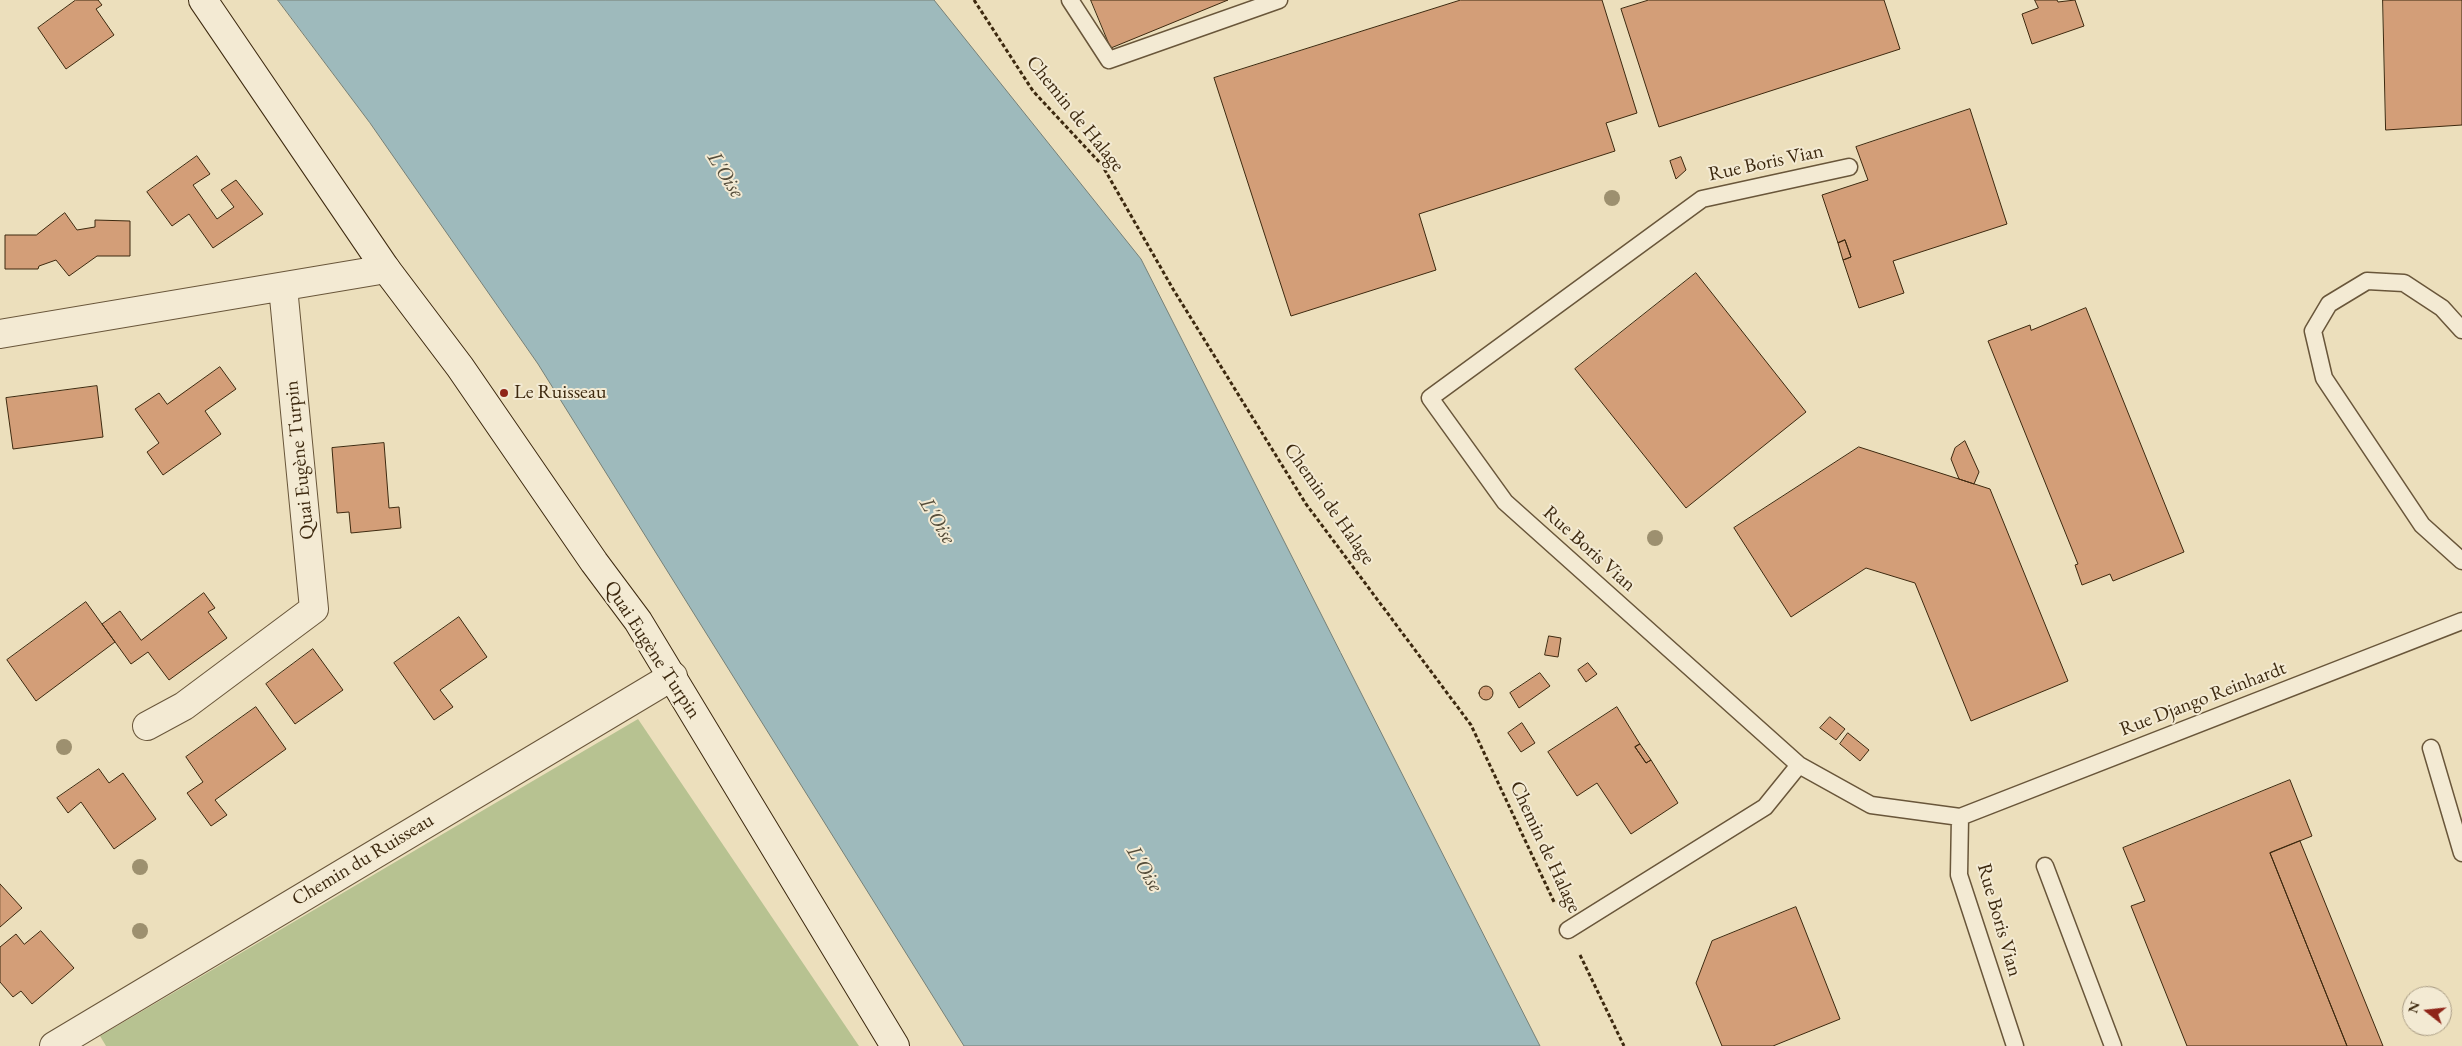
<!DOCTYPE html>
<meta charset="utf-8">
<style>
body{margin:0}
#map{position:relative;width:2462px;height:1046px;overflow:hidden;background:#ecdfbc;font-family:"EB Garamond",serif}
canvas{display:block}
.north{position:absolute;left:2402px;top:986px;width:50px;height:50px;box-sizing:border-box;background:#f3ead3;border:1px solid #aa9d85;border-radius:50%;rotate:286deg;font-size:14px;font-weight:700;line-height:20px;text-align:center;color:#3d290f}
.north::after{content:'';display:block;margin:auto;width:18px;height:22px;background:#8f2418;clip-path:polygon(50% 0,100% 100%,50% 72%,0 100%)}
</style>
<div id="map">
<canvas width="2462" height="1046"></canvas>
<div class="north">N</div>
</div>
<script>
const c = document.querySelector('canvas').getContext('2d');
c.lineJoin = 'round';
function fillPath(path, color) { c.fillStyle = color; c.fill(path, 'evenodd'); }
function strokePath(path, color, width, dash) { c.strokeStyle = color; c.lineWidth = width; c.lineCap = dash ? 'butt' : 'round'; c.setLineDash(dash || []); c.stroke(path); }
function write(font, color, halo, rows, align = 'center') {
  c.font = font + ' "EB Garamond",serif'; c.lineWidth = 4; c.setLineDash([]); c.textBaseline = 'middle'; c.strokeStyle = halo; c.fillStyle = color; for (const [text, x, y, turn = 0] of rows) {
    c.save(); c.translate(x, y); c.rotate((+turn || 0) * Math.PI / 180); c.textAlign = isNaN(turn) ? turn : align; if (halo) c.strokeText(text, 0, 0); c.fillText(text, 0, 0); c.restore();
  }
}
const green = new Path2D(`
 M 638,719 L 859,1046 L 106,1046 L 100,1036 Z`);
const water = new Path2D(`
 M 278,0 L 934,0 L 1141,259 L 1540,1046 L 964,1046 L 538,364 L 370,123 Z`);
const building = new Path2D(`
 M 76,0 L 98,0 L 102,5 L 96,9 L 114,35 L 66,69 L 38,28 Z
 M 1091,0 L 1228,0 L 1111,48 Z
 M 1461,0 L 1602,0 L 1637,113 L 1606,123 L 1615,151 L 1419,214 L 1436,270 L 1291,316 L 1214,78 Z
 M 1649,0 L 1884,0 L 1900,49 L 1659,127 L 1621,9 Z
 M 2035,0 L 2057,0 L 2058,2 L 2075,0 L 2084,26 L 2032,44 L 2022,14 L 2038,8 Z
 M 2383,0 L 2462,0 L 2462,125 L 2386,130 Z
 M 1970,109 L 2007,224 L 1893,261 L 1904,293 L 1859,308 L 1843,260 L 1851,257 L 1845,240 L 1838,243 L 1822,195 L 1868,180 L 1856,147 Z
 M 197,156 L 210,174 L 193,185 L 217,219 L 234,207 L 221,190 L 236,180 L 263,214 L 213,248 L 189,214 L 172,226 L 147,192 Z
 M 1681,157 L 1686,170 L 1676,179 L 1670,161 Z
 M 65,213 L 77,230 L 95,227 L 95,220 L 130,221 L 130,256 L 97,256 L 69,276 L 56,260 L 39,266 L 38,269 L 5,269 L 5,235 L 36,235 Z
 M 1845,240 L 1851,257 L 1843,260 L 1838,243 Z
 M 1696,273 L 1806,412 L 1686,508 L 1575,369 Z
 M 2086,308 L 2184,552 L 2113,581 L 2110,574 L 2082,585 L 2075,565 L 2078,564 L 1988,341 L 2030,325 L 2031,330 Z
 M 220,367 L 236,389 L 205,411 L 221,434 L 163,475 L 147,452 L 159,443 L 135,409 L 159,393 L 167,404 Z
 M 97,386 L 103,437 L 13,449 L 6,398 Z
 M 1965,441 L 1979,472 L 1974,484 L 1959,479 L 1951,459 L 1955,448 Z
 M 384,443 L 389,508 L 399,507 L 401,528 L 351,533 L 349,512 L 337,513 L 332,448 Z
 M 1859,447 L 1990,489 L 2068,681 L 1971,721 L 1915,583 L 1866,568 L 1791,617 L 1734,528 Z
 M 204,593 L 215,608 L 208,612 L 227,638 L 169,680 L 148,652 L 131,664 L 102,624 L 120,611 L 141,640 Z
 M 86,602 L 115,642 L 36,701 L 7,660 Z
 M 459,617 L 487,657 L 440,690 L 453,707 L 434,720 L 394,663 Z
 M 1549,636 L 1561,638 L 1558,657 L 1545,655 Z
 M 313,649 L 343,690 L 295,724 L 266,684 Z
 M 1588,663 L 1597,674 L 1586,682 L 1578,670 Z
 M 1540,673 L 1550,686 L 1519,708 L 1510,693 Z
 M1479 693a7 7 0 1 1 14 0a7 7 0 1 1-14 0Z
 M 256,707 L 286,749 L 215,800 L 227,815 L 211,826 L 187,793 L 203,782 L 186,757 Z
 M 1617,707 L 1640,744 L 1635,747 L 1640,754 L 1646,763 L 1651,760 L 1678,803 L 1631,834 L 1597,783 L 1577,796 L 1548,752 Z
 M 1830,717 L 1845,729 L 1836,740 L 1820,728 Z
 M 1522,723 L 1535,743 L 1521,752 L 1508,733 Z
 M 1848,733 L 1869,750 L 1860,761 L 1840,744 Z
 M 1640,744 L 1651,760 L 1646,763 L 1635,747 Z
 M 99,769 L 109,783 L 123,773 L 156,819 L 114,849 L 81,802 L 68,813 L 57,798 Z
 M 2290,780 L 2312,836 L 2270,853 L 2347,1046 L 2187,1046 L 2131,906 L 2145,901 L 2123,848 Z
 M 2300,841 L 2383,1046 L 2347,1046 L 2270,853 Z
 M 0,884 L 22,908 L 0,927 Z
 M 1796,907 L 1840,1019 L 1773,1046 L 1722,1046 L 1696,983 L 1712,941 Z
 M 41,931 L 74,968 L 32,1004 L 21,991 L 13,997 L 0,982 L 0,947 L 16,934 L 24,944 Z`);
const path = new Path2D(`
 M 974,0 L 1033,91 L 1102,165 L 1173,289 L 1306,504 L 1471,725 L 1555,904
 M 1580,955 L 1624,1046`);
const lane = new Path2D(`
 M 1070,0 L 1109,60 L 1279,0
 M 1849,167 L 1702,199 L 1430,398 L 1505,502 L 1799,765 L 1871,805 L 1960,817 L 1959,875 L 2015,1046
 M 2462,330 L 2442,308 L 2404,283 L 2367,281 L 2329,304 L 2313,331 L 2324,378 L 2422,525 L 2462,561
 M 2431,748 L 2462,853
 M 1960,817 L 2462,621
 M 2045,866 L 2113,1046
 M 1568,930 L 1765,807 L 1799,765`);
const street = new Path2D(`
 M 0,334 L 386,269
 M 147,726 L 184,706 L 314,609 L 283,287
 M 54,1046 L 673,676`);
const secondary = new Path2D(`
 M 203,0 L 386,269 L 460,367 L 594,562 L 638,621 L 895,1046`);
const trees = [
 [1612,198],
 [1655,538],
 [64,747],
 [140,867],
 [140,931]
];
const markers = [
 [504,393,5,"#8f2418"]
];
const streetNames = [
 ["Chemin de Halage",1075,114,51],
 ["Rue Boris Vian",1766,163,-12],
 ["Quai Eugène Turpin",300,460,-96],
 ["Chemin de Halage",1329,504,55],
 ["Rue Boris Vian",1589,549,42],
 ["Quai Eugène Turpin",652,650,57],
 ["Rue Django Reinhardt",2203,699,-21],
 ["Chemin de Halage",1545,847,65],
 ["Chemin du Ruisseau",363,860,-31],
 ["Rue Boris Vian",1999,920,74]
];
const poiNames = [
 ["Le Ruisseau",514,393]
];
const waterNames = [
 ["L'Oise",725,175,58],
 ["L'Oise",937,521,59],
 ["L'Oise",1144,869,59]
];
fillPath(green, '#b7c291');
fillPath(water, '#9ebabc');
strokePath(water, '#778077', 1);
fillPath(building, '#d39e78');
strokePath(building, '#3d290f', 1);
strokePath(lane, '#69563a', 19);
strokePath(street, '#69563a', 30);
strokePath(secondary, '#3d290f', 30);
strokePath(path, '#3d290f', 3, [4, 2.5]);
strokePath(lane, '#f3ead3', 16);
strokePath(street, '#f3ead3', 28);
strokePath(secondary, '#f3ead3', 28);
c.fillStyle = '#9d906f';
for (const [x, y] of trees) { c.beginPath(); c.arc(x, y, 8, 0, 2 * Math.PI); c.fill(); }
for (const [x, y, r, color] of markers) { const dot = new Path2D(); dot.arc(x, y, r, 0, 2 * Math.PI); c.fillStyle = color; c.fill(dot); strokePath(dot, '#f3ead3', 2); }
write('20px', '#3d290f', '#f3ead3', streetNames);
write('20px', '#3d290f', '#f3ead3', poiNames, 'left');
write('italic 21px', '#554d3a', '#f3ead3', waterNames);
</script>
